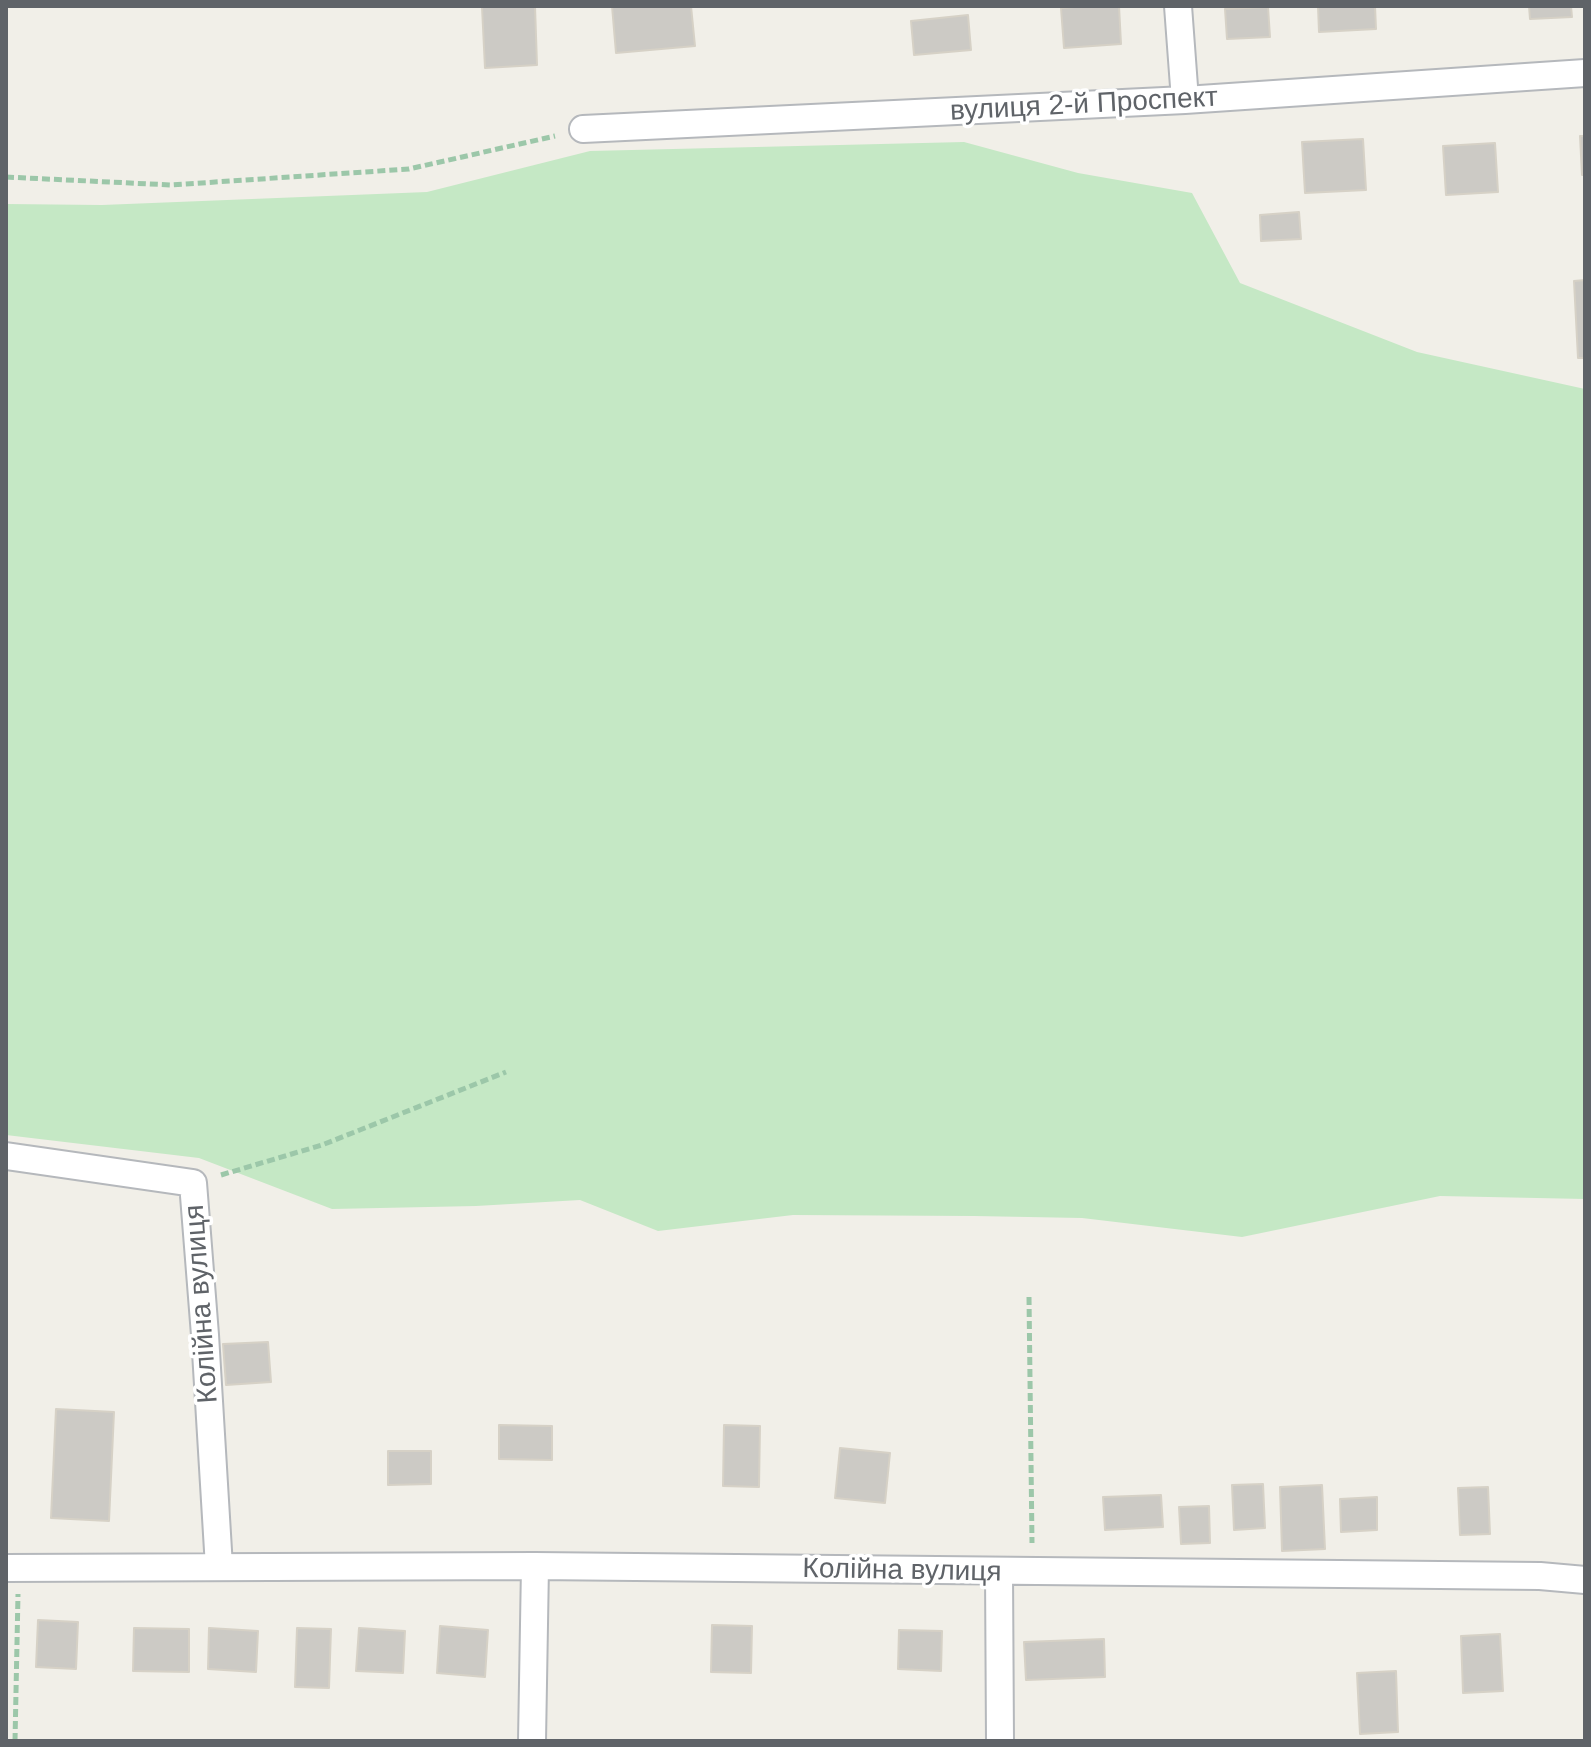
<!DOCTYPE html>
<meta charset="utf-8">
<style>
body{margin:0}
#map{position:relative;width:1591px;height:1747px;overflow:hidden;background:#f1efe8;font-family:Arial,sans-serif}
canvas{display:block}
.frame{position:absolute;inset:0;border:8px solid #5f6368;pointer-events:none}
</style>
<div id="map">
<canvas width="1591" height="1747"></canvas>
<div class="frame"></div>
</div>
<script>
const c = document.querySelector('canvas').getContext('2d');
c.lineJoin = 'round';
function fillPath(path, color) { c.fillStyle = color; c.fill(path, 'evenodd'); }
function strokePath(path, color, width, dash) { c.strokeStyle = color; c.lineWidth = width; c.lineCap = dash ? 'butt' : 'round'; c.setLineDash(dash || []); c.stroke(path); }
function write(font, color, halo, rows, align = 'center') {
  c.font = font + ' Arial,sans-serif'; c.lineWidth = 7; c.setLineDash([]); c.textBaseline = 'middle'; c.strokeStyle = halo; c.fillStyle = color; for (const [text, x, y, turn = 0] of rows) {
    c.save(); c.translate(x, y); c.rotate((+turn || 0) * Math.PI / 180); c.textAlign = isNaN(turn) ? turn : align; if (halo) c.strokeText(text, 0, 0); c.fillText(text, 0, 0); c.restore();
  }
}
const green = new Path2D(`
 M 964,142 L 1078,173 L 1192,193 L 1240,283 L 1417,352 L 1585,389 L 1585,1199 L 1440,1196 L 1242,1237 L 1082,1218 L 974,1216 L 793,1215 L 658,1231 L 580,1200 L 476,1206 L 332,1209 L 199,1158 L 6,1135 L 6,204 L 102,205 L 427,192 L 590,151 Z`);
const building = new Path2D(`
 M 535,6 L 537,65 L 485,68 L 482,7 Z
 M 612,6 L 691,6 L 695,46 L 616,53 Z
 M 1088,6 L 1119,6 L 1121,44 L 1064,48 L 1061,8 Z
 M 1318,6 L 1375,6 L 1376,29 L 1319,32 Z
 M 1529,6 L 1571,6 L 1572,17 L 1530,19 Z
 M 1268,7 L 1270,37 L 1227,39 L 1225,9 Z
 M 968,15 L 971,50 L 914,55 L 911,21 Z
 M 1580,136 L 1585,136 L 1585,175 L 1582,175 Z
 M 1363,139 L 1366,190 L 1305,193 L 1302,142 Z
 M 1495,143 L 1498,192 L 1446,195 L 1443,146 Z
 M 1299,212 L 1301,239 L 1261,241 L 1260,215 Z
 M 1585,280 L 1585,358 L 1578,358 L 1574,281 Z
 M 268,1342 L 271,1382 L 226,1385 L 223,1344 Z
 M 56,1409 L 114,1412 L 109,1521 L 51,1518 Z
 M 499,1425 L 552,1426 L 552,1460 L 499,1459 Z
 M 724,1425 L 760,1426 L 759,1487 L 723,1486 Z
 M 840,1448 L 890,1453 L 885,1503 L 835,1498 Z
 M 388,1451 L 431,1451 L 431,1484 L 388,1485 Z
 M 1263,1484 L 1265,1528 L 1234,1530 L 1232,1485 Z
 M 1322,1485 L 1325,1549 L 1282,1551 L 1280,1487 Z
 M 1488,1487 L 1490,1534 L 1460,1535 L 1458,1488 Z
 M 1161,1495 L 1163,1527 L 1105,1530 L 1103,1497 Z
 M 1377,1497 L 1377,1530 L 1341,1532 L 1340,1499 Z
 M 1209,1506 L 1210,1543 L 1181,1544 L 1179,1507 Z
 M 38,1620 L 78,1622 L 76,1669 L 36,1667 Z
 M 712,1625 L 752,1626 L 751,1673 L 711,1672 Z
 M 440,1626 L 488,1630 L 485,1677 L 437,1673 Z
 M 134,1628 L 189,1629 L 189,1672 L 133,1671 Z
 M 209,1628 L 258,1631 L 256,1672 L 208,1669 Z
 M 297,1628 L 331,1629 L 329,1688 L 295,1687 Z
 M 359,1628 L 405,1631 L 403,1673 L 356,1671 Z
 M 899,1630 L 942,1631 L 941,1671 L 898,1669 Z
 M 1500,1634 L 1503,1691 L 1463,1693 L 1461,1636 Z
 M 1104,1639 L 1105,1677 L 1026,1680 L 1024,1642 Z
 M 1396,1671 L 1398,1732 L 1360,1734 L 1357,1673 Z`);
const path = new Path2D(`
 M 6,177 L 171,185 L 409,169 L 555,136
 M 221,1175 L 322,1145 L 506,1072
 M 1029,1297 L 1032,1543
 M 15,1741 L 18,1594`);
const street = new Path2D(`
 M 1178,6 L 1185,100
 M 583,129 L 1185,100 L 1585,73
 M 6,1156 L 193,1183 L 205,1335 L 219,1567
 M 6,1568 L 535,1566 L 1540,1576 L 1585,1580
 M 999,1572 L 1000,1741
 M 532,1741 L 535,1566`);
const streetNames = [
 ["вулиця 2-й Проспект",1084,105,-3],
 ["Колійна вулиця",202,1304,-94],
 ["Колійна вулиця",902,1571,1]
];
fillPath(green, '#c5e8c5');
fillPath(building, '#cccac5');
strokePath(building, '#d6d1c6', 2);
strokePath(street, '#b5b8bc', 30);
strokePath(path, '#9cc7a9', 5, [8, 4]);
strokePath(street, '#fff', 26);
write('28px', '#5f6368', '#fff', streetNames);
</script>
